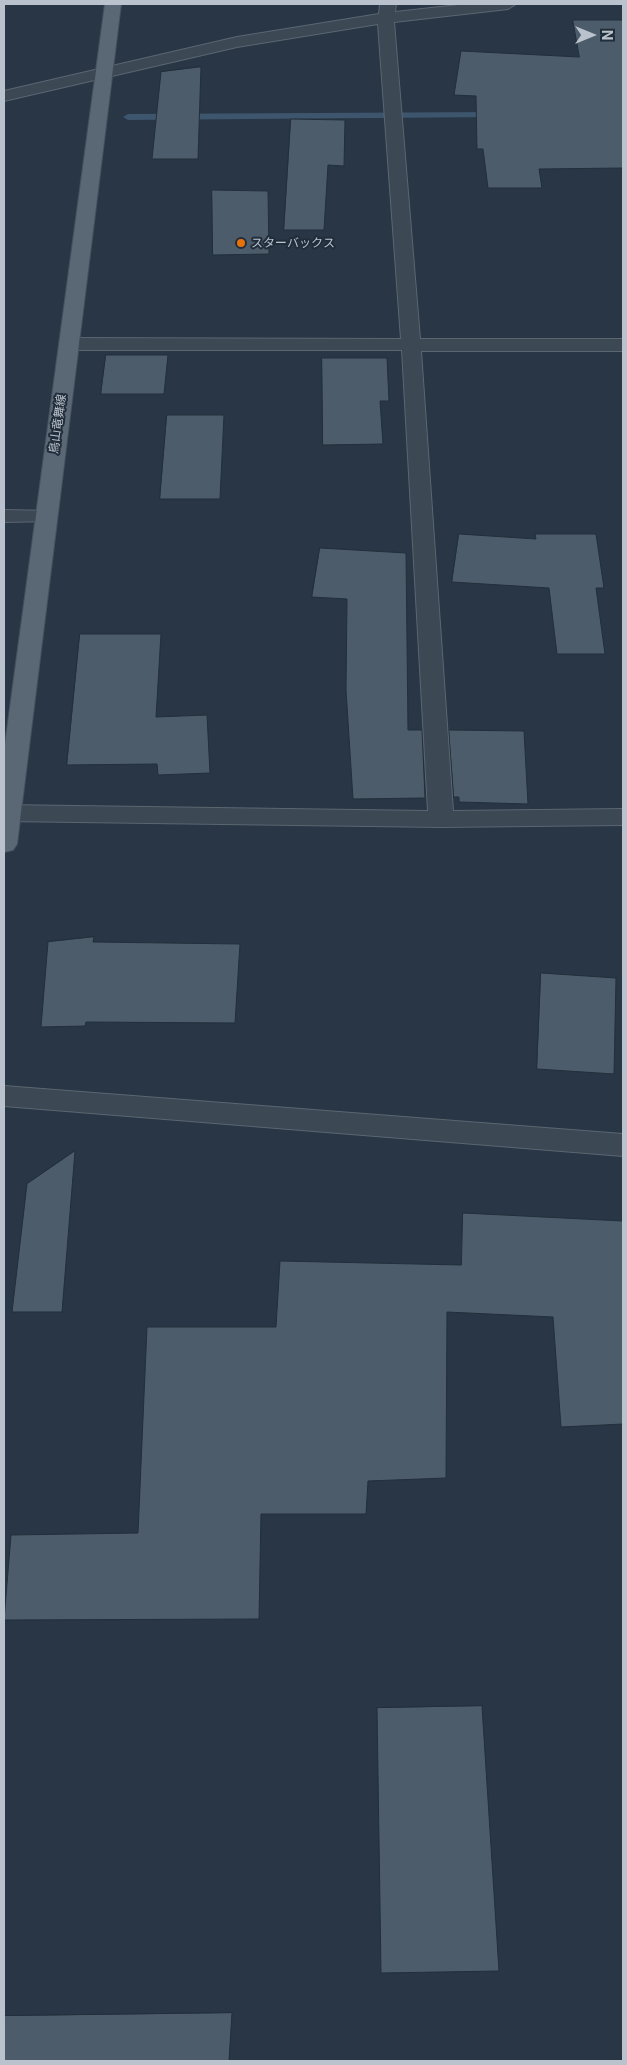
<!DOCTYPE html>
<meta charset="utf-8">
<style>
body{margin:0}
#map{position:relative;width:627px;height:2065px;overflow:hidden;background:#283645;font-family:Inter,sans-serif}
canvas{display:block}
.frame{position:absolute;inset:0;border:5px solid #bac3cd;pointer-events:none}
.north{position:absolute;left:567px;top:10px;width:50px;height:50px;-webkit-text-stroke:4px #212d3a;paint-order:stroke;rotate:90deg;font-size:14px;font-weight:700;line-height:20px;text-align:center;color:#bac3cd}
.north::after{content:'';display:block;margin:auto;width:18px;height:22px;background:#bac3cd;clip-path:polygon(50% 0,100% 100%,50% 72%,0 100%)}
</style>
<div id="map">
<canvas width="627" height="2065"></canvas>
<div class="frame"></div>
<div class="north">N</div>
</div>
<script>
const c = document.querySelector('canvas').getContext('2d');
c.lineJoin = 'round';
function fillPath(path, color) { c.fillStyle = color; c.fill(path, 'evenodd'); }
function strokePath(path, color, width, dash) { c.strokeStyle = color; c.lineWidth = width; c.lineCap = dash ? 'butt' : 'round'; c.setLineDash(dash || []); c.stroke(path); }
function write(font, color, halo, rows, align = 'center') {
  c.font = font + ' Inter,"Noto Sans JP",sans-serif'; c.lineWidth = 4; c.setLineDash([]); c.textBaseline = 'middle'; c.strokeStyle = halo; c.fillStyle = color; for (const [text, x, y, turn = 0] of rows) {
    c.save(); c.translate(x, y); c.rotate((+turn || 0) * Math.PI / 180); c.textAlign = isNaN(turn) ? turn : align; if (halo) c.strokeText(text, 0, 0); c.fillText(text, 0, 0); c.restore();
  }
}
const stream = new Path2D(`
 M 497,112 L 502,115 L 500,117 L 128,120 L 123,117 L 128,114 Z`);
const building = new Path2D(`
 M 573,20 L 623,20 L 623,168 L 539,169 L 542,188 L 488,188 L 483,149 L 477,149 L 476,96 L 454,95 L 461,51 L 579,57 Z
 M 201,67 L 198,159 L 152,159 L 161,72 Z
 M 291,119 L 345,120 L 344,166 L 328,165 L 324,230 L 284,230 Z
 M 212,190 L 268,191 L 269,254 L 213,255 Z
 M 106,355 L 168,355 L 164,394 L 101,394 Z
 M 322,358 L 387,358 L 389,401 L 380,401 L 383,444 L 323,445 Z
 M 167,415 L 224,415 L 220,499 L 160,499 Z
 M 459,534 L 536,539 L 535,534 L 596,534 L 604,588 L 596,588 L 605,654 L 557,654 L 549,588 L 452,582 Z
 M 320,548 L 406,553 L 408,730 L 422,730 L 425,798 L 353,799 L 346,690 L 347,599 L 312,597 Z
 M 80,634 L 161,634 L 156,717 L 207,715 L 210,773 L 158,775 L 157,764 L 67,765 Z
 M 449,730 L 524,731 L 528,804 L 459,802 L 459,797 L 454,797 Z
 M 94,937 L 93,942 L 240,944 L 235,1023 L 86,1022 L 85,1026 L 41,1027 L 48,942 Z
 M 541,973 L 616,978 L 614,1074 L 537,1069 Z
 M 75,1151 L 62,1312 L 12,1312 L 27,1184 Z
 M 463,1213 L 623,1221 L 623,1424 L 561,1427 L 553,1317 L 447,1312 L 446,1478 L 368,1481 L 366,1514 L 261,1514 L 259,1619 L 4,1620 L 11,1535 L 138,1533 L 147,1327 L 276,1327 L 280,1261 L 461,1265 Z
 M 482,1706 L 499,1971 L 381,1973 L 377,1708 Z
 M 232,2013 L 229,2061 L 4,2061 L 4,2016 Z`);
const minor = new Path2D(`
 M 380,4 L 396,4 L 395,12 L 467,4 L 516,4 L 508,9 L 394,22 L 420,339 L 623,339 L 623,351 L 421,351 L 453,811 L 623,809 L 623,825 L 441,827 L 4,821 L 4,805 L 428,811 L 402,350 L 69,350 L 62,348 L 59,344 L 62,340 L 69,338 L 401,339 L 378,24 L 237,47 L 4,101 L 4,91 L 237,37 L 379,14 Z
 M 4,510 L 53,511 L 56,516 L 53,521 L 4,522 Z
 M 4,1086 L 623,1134 L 623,1156 L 4,1106 Z`);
const major = new Path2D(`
 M 105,4 L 121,4 L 17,844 L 13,850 L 4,852 L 4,752 Z`);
const markers = [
 [241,243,5,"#e8710a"]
];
const farPoinames = [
 ["スターバックス",251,243]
];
const farStreetnames = [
 ["鳥山竜舞線",58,424,-82]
];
fillPath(stream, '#3e556e');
fillPath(building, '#4c5c6a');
strokePath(building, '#232f3b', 1);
strokePath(minor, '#5b6671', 2);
strokePath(major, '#46515d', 2);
fillPath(minor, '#3c4854');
fillPath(major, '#5a6774');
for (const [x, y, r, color] of markers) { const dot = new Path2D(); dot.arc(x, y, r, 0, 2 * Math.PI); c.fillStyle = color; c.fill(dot); strokePath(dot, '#212d3a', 2); }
write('12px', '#bac3cd', '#212d3a', farPoinames, 'left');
write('12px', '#bac3cd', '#212d3a', farStreetnames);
</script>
